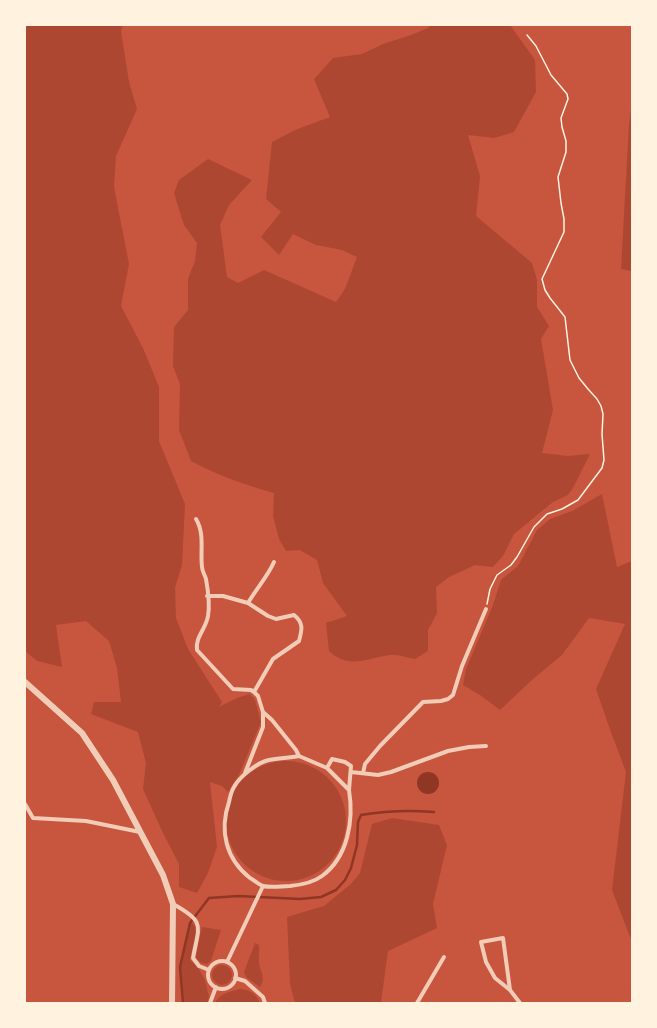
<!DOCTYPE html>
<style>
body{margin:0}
#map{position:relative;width:657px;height:1028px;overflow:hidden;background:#c8553d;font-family:"Source Serif 4",serif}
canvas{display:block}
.frame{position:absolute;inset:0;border:26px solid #fff3e0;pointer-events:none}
</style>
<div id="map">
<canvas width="657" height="1028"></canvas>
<div class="frame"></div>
</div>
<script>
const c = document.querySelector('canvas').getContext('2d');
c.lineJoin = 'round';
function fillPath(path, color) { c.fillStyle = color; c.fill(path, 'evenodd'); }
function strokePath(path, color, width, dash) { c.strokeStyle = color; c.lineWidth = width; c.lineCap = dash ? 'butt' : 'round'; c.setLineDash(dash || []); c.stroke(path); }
const green = new Path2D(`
 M 25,25 L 123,25 L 121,31 L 129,82 L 137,109 L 116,156 L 114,187 L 129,264 L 121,306 L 143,348 L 159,387 L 159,441 L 185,504 L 182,565 L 175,588 L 176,618 L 188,649 L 222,702 L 219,707 L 237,698 L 250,694 L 255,700 L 261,722 L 239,775 L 228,792 L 222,786 L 210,782 L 217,847 L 208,873 L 197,893 L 179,887 L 179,864 L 163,833 L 143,789 L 146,763 L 138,732 L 91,714 L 94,702 L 121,702 L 117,668 L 109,641 L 86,621 L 56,625 L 62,667 L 37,661 L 25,651 Z
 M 430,25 L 510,25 L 535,60 L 536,92 L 514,132 L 494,138 L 468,135 L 480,176 L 476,216 L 532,263 L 537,280 L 537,307 L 549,326 L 541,339 L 553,410 L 542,453 L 568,456 L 590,454 L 573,488 L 568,495 L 553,502 L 514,534 L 503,556 L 493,567 L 475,565 L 449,577 L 436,587 L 437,613 L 428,630 L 428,651 L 415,659 C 407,658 398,654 390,655 C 367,658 349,670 329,651 L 326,623 L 347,616 L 323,583 L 317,560 L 300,550 L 286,551 L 279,539 L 273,516 L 274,493 C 245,485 217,475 191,461 L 179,430 L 180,384 L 173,366 L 174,327 L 188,310 L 188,279 L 195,261 L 197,243 L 184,225 L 174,193 L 179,180 L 208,159 L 252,180 L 229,205 L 220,225 L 227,277 L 238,283 L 264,270 L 336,302 L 345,289 L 357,257 L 342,250 L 316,245 L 293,234 L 279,255 L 261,237 L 281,212 L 266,199 L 272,142 L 295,130 L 330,117 L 314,79 L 333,58 L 362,54 L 383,44 L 411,35 L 428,28 Z
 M 632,104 L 632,271 L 621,269 L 629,125 Z
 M 602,494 L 617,567 L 632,561 L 632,942 L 612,890 L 626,772 L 612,735 L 596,689 L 625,624 L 589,618 L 562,655 L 533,679 L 500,710 L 480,695 L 463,685 L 466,669 L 493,605 L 501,580 L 518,566 L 537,530 L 550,519 L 572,511 Z
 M226 821a60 60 0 1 1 120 0a60 60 0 1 1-120 0Z
 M 392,818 L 439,825 L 447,845 L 433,904 L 437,928 L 388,951 L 381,1002 L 380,1003 L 295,1003 L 290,984 L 287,917 L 324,906 L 351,884 L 360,873 L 372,824 Z
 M 190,923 L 192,923 L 197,928 L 190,960 L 199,969 L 205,980 L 209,997 L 207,1003 L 184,1003 L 181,967 Z
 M 202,927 L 221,930 L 211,961 L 207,964 L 201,963 L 196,958 L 198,943 Z
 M 255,943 L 259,945 C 260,951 258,956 259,962 C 259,970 267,977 260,987 L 246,977 L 244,972 Z
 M212 975a10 10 0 1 1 20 0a10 10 0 1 1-20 0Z
 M 240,989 C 251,990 256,994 260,1003 L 215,1003 C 220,993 231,991 240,989 Z`);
const water = new Path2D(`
 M417 783a11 11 0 1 1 22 0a11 11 0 1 1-22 0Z`);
const stream = new Path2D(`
 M 183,1003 L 180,967 L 190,923 L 209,898 L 238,896 L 300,899 L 321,897 L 336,890 L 345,880 L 351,868 L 357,845 L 358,822 L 361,815 C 385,811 409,810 434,812`);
const path = new Path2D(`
 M 487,604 L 490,589 L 497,575 L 511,565 L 517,557 L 534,527 L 547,514 L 562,509 L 578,500 L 602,468 L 604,460 L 602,434 L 603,414 L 601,406 L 597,399 L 588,389 L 579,378 L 570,360 L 565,317 L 550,298 L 545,290 L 542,279 L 564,232 L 564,219 L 561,203 L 558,177 L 566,152 L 566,141 L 562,127 L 561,118 L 568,99 L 567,94 L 551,75 L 536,46 L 527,35`);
const minor = new Path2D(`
 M 196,519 C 205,534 200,551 202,567 C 202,571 205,575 206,579 C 208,590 210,605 208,616 C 206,629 195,637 197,650 L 233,689 L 251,690 L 254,692
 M 207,596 L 223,596 L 248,603 L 268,616 L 276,619 L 294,615 C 304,623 302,630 299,641 L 273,659 L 254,692 L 258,696 L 263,712 L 272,720 L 296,750 L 299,756 C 289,758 279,758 269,760 C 258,762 239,777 234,787 C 231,792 230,797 229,802 C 219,831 226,859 250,878 C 254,880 259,885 263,886 C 271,888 282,886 290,886 C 300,885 314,882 322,876 C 348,857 354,820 349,790
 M 248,603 C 256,589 268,576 274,562
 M 299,756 L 327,768 L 349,790 L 351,766 L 345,762 L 332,759 L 327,768
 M 351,772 L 378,775 L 391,772 L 448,751 L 469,747 L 486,746
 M 245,773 L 263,727 L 263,712
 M 363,773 L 365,764 L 380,746 L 423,702 L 441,701 L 448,699 L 453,695 L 462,666 L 486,609
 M 25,804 L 33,818 L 86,821 L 140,832
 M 173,904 C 206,922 199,925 193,958 L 199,966 L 209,970
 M208 975a14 14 0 1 1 28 0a14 14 0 1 1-28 0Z
 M 227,962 L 263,886
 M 235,978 L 245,981 L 263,997 L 265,1003
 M 510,990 L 503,938 L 481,942 L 486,962 L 495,978 L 510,990 L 520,1003
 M 210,1003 L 216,987
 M 417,1003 L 444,957`);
const tertiary = new Path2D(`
 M 25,682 L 82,733 L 113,780 L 163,875 L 173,904 L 172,1003`);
fillPath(green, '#ae4732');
fillPath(water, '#8f3625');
strokePath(stream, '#8f3625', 2.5);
strokePath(path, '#fff3e0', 1.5);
strokePath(minor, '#f1ccb7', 4);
strokePath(tertiary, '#f1ccb7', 6);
</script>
